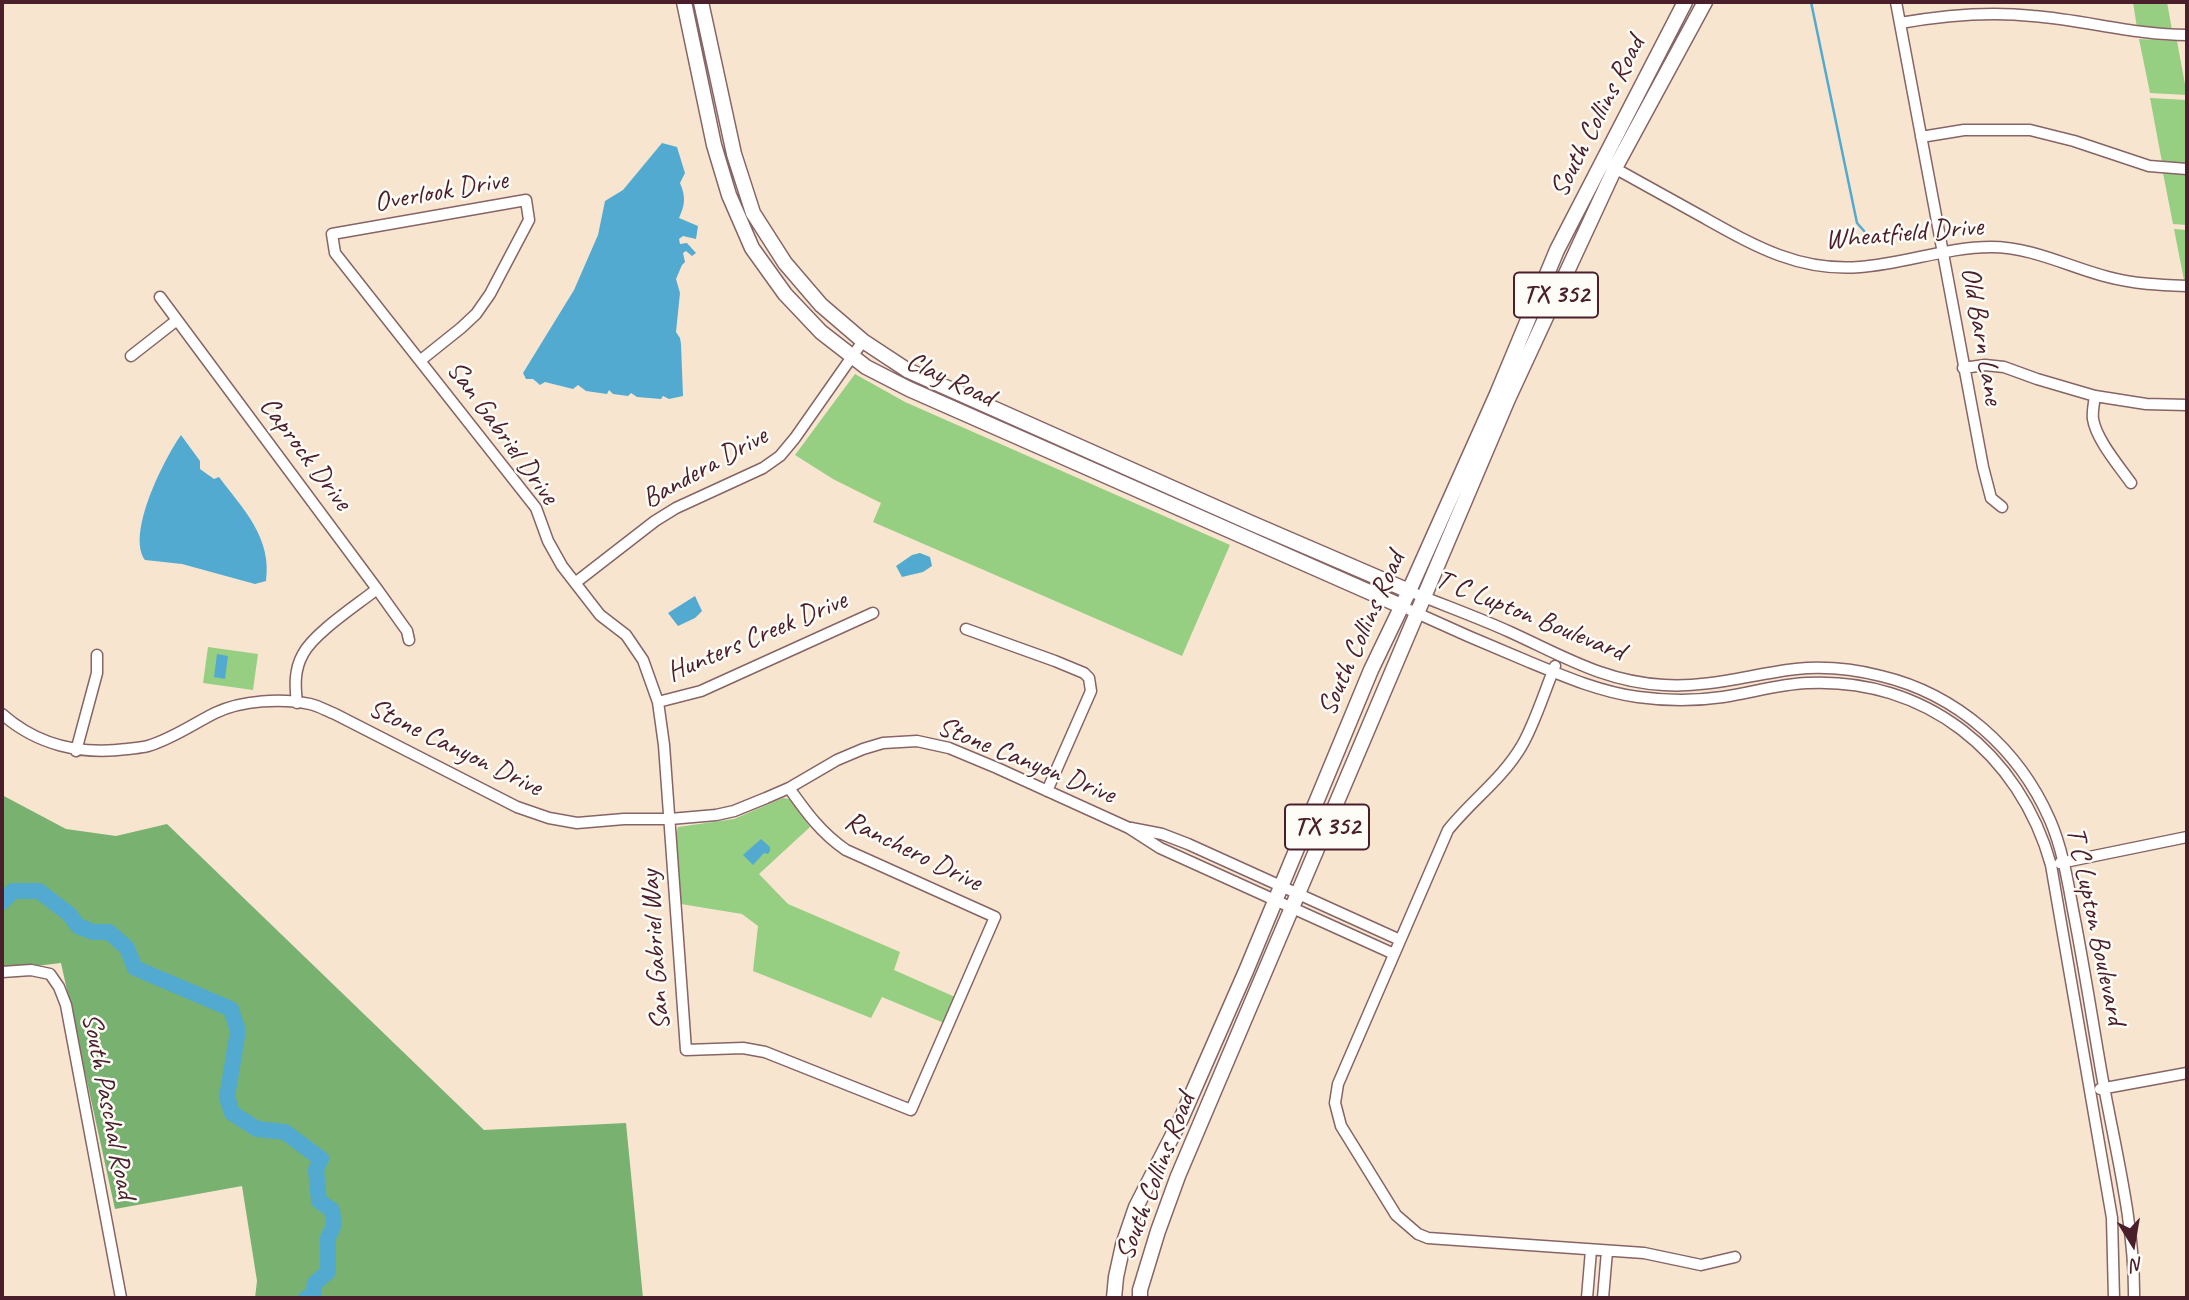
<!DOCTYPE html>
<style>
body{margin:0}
#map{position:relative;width:2189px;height:1300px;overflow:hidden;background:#f7e5d0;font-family:Caveat,sans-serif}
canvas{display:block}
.frame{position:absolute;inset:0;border:4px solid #4a1f2b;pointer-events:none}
.north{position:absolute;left:2098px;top:1209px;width:70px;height:70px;-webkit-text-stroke:5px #fdfcf7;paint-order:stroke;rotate:169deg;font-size:19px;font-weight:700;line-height:28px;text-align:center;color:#4a1f2b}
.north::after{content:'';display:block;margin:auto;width:24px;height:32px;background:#4a1f2b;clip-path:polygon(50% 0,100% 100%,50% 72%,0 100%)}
</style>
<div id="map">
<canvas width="2189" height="1300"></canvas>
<div class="frame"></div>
<div class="north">N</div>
</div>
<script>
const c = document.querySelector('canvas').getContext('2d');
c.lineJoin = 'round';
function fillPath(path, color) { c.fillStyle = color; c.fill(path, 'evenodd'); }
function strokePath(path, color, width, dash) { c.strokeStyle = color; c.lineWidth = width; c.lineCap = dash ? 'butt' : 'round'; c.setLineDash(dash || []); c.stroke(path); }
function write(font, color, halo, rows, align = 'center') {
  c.font = font + ' Caveat,sans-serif'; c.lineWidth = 5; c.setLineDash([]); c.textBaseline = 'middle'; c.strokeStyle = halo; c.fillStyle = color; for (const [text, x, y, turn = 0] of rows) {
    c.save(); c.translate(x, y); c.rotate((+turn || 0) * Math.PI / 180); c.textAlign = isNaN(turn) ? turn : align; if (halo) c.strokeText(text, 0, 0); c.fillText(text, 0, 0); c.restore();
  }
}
const green = new Path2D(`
 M 2133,2 L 2167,2 L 2172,30 L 2137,28 Z
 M 2139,39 L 2177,41 L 2187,95 L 2150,93 Z
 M 2150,98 L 2187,100 L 2187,164 L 2162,162 Z
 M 2163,173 L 2187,175 L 2187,225 L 2173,224 Z
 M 2174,229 L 2187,230 L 2187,281 L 2184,280 Z
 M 855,374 L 905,402 L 1230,545 L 1182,656 L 873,522 L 881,503 L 833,479 L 795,455 Z
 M 208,647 L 258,654 L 253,690 L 203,683 Z
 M 783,798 L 790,799 L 810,827 L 759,874 L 788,904 L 900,952 L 894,970 L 955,997 L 944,1023 L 882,997 L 871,1018 L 753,971 L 758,926 L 742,914 L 681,904 L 676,834 L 678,827 L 734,819 Z`);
const forest = new Path2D(`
 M 2,795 L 66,829 L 116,836 L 167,824 L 484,1130 L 626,1123 L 643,1298 L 255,1298 L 257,1281 L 242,1186 L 115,1209 L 61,963 L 2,970 Z`);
const water = new Path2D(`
 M 662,143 L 677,147 L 685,173 L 680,183 C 686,197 685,205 679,218 L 698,226 L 696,239 L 683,236 L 679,239 L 680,244 L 687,243 L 696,253 L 692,256 L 686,251 L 683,253 L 685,262 L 682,265 L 676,279 L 680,293 L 676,332 L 680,338 L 681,344 L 683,396 L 669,399 L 663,396 L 661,399 L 637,397 L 631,393 L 628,396 L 613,394 L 609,390 L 607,394 L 586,391 L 578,385 L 573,389 L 545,382 L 540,385 L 533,379 L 526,379 L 523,373 L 574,290 L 598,235 L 605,201 L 623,190 Z
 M 181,435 L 200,461 L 200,469 L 214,479 L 219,477 C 244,510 272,538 266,581 L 255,584 L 182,564 L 145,560 C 126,534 164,459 181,435 Z
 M 920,553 L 930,557 L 932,566 L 923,572 L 902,577 L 896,566 L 912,555 Z
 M 695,596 L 702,611 L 695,618 L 678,626 L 668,613 Z
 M 217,654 L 228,656 L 225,679 L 214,677 Z
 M 761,839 L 770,847 L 770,851 L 768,854 L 764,853 L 753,865 L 743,855 Z`);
const stream = new Path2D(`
 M 1811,2 L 1857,223 L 1872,240`);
const river = new Path2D(`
 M 2,902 L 13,891 L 39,891 L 69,914 L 78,926 L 93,932 L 109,932 L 127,948 L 135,968 L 231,1009 L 238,1031 L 227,1097 L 232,1113 L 257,1129 L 285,1132 L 321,1159 L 316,1170 L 319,1201 L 332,1210 L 334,1225 L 328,1238 L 328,1272 L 315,1283 L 313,1295 L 306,1298`);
const minor = new Path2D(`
 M 1896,2 L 1983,467 L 1991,498 L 2002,507
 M 1900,23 C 1945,15 1988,11 2033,16 C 2085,20 2135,35 2187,35
 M 1921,137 L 1964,130 L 2030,130 L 2074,141 L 2149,166 L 2187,169
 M 1609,165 C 1640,182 1670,199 1701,216 C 1753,245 1798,272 1860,267 C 1904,264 1947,247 1991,247 C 2032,247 2069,267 2108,277 C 2134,284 2161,285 2187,286
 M 160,297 L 377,589 L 407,631 L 409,640
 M 131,356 L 177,320
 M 421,360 L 461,328 L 476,314 L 490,294 L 529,220 L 526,200 L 332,234 L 335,253 L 536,508 L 548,541 L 562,566 L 600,615 L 626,635 L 643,660 L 658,702 L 664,745 L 686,1050 L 743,1048 L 765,1052 L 911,1110 L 995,917 L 846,850 C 821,833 806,812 789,788
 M 1963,368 L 1985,365 L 2004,367 L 2037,379 L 2095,396 L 2146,404 L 2187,405
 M 2095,396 C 2094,403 2092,412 2093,419 C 2096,439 2119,466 2131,483
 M 575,583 L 655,521 L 676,508 L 763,468 L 780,456 L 795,438 L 863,341
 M 1409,591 C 1443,605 1477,617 1510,632 C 1563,656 1605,682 1664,685 C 1709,688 1752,674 1796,669 C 1825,666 1853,669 1881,676 C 1957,694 2019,749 2050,820 C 2063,850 2068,883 2074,915 C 2084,966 2092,1018 2101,1070 C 2114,1145 2135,1222 2134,1298
 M 1410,610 C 1449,628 1488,645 1527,661 C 1563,676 1600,692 1638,697 C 1667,701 1695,701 1723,697 C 1751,693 1779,684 1807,683 C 1925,677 2020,753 2051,865 L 2112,1218 L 2114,1298
 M 966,629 L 1055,661 L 1084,673 L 1089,678 L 1091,691 L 1047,791
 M 1555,666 C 1545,690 1534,726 1521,747 C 1502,779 1471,801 1448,830 L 1338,1084 L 1335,1103 L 1341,1126 L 1396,1215 L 1418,1234 L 1428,1238 L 1644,1253 L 1701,1265 L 1735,1257
 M 658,702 L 701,691 L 873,613
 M 297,703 C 295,686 294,670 303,654 C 314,633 357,605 377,589
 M 2,714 C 37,745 81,755 127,749 C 133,748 141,748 148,746 C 172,739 193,724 215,713 C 242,700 282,698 310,704 C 319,706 327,711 335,714 L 517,807 L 549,818 L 577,823 L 624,819 L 670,819 L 716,815 L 734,811 L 766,798 L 789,788 L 837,760 L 863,749 L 883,743 L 917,741 L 949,748 L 997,768 L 1129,828 L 1160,848 L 1394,954
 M 76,751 L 97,673 L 97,655
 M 1131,828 L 1162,834 L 1188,844 L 1400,940
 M 2060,863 L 2187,837
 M 2,972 L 31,970 L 50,974 L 59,987 L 66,1005 L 121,1298
 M 2100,1089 L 2187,1073
 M 1587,1298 L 1591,1250
 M 1603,1298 L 1607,1251`);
const major = new Path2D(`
 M 684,2 L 714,145 L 729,195 L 752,248 L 785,294 L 821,332 L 866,367 L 909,389 L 1401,606
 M 701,2 L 734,154 L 753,213 L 785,263 L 821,305 L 863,341 L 907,370 L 1251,523 L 1409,591
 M 1114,1298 L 1116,1277 L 1123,1245 L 1136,1207 L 1181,1119 L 1246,971 L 1371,670 L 1409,591 L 1497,394 L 1557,250 L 1685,2
 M 1140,1298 L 1140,1290 L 1158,1231 L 1178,1176 L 1508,399 L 1615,168 L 1705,2`);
const shields = [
 [1556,295,84],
 [1327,827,84]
];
const shieldNames = [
 ["TX 352",1556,295],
 ["TX 352",1327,827]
];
const streetNames = [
 ["South Collins Road",1598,117,-63],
 ["Overlook Drive",441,192,-10],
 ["Wheatfield Drive",1904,234,-5],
 ["Old Barn Lane",1981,336,80],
 ["Clay Road",950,380,25],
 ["San Gabriel Drive",502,433,54],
 ["Caprock Drive",305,454,53],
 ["Bandera Drive",705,468,-29],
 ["T C Lupton Boulevard",1530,616,22],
 ["South Collins Road",1362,634,-66],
 ["Hunters Creek Drive",757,637,-23],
 ["Stone Canyon Drive",455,748,26],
 ["Stone Canyon Drive",1026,761,22],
 ["Ranchero Drive",913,852,26],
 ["T C Lupton Boulevard",2095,926,78],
 ["San Gabriel Way",656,950,-94],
 ["South Paschal Road",108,1106,79],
 ["South Collins Road",1156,1177,-69]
];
fillPath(green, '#96ce82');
fillPath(forest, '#78b170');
fillPath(water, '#53aad0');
strokePath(stream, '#53aad0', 2.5);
strokePath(river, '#53aad0', 16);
strokePath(minor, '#876465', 13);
strokePath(major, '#876465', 17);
strokePath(minor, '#fff', 10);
strokePath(major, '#fff', 14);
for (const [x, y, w] of shields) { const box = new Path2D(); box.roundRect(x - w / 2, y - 22.5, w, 45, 5); c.fillStyle = '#fdfcf7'; c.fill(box); strokePath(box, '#4a1f2b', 2); }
write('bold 26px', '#4a1f2b', null, shieldNames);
write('28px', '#4a1f2b', '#fdfcf7', streetNames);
</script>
